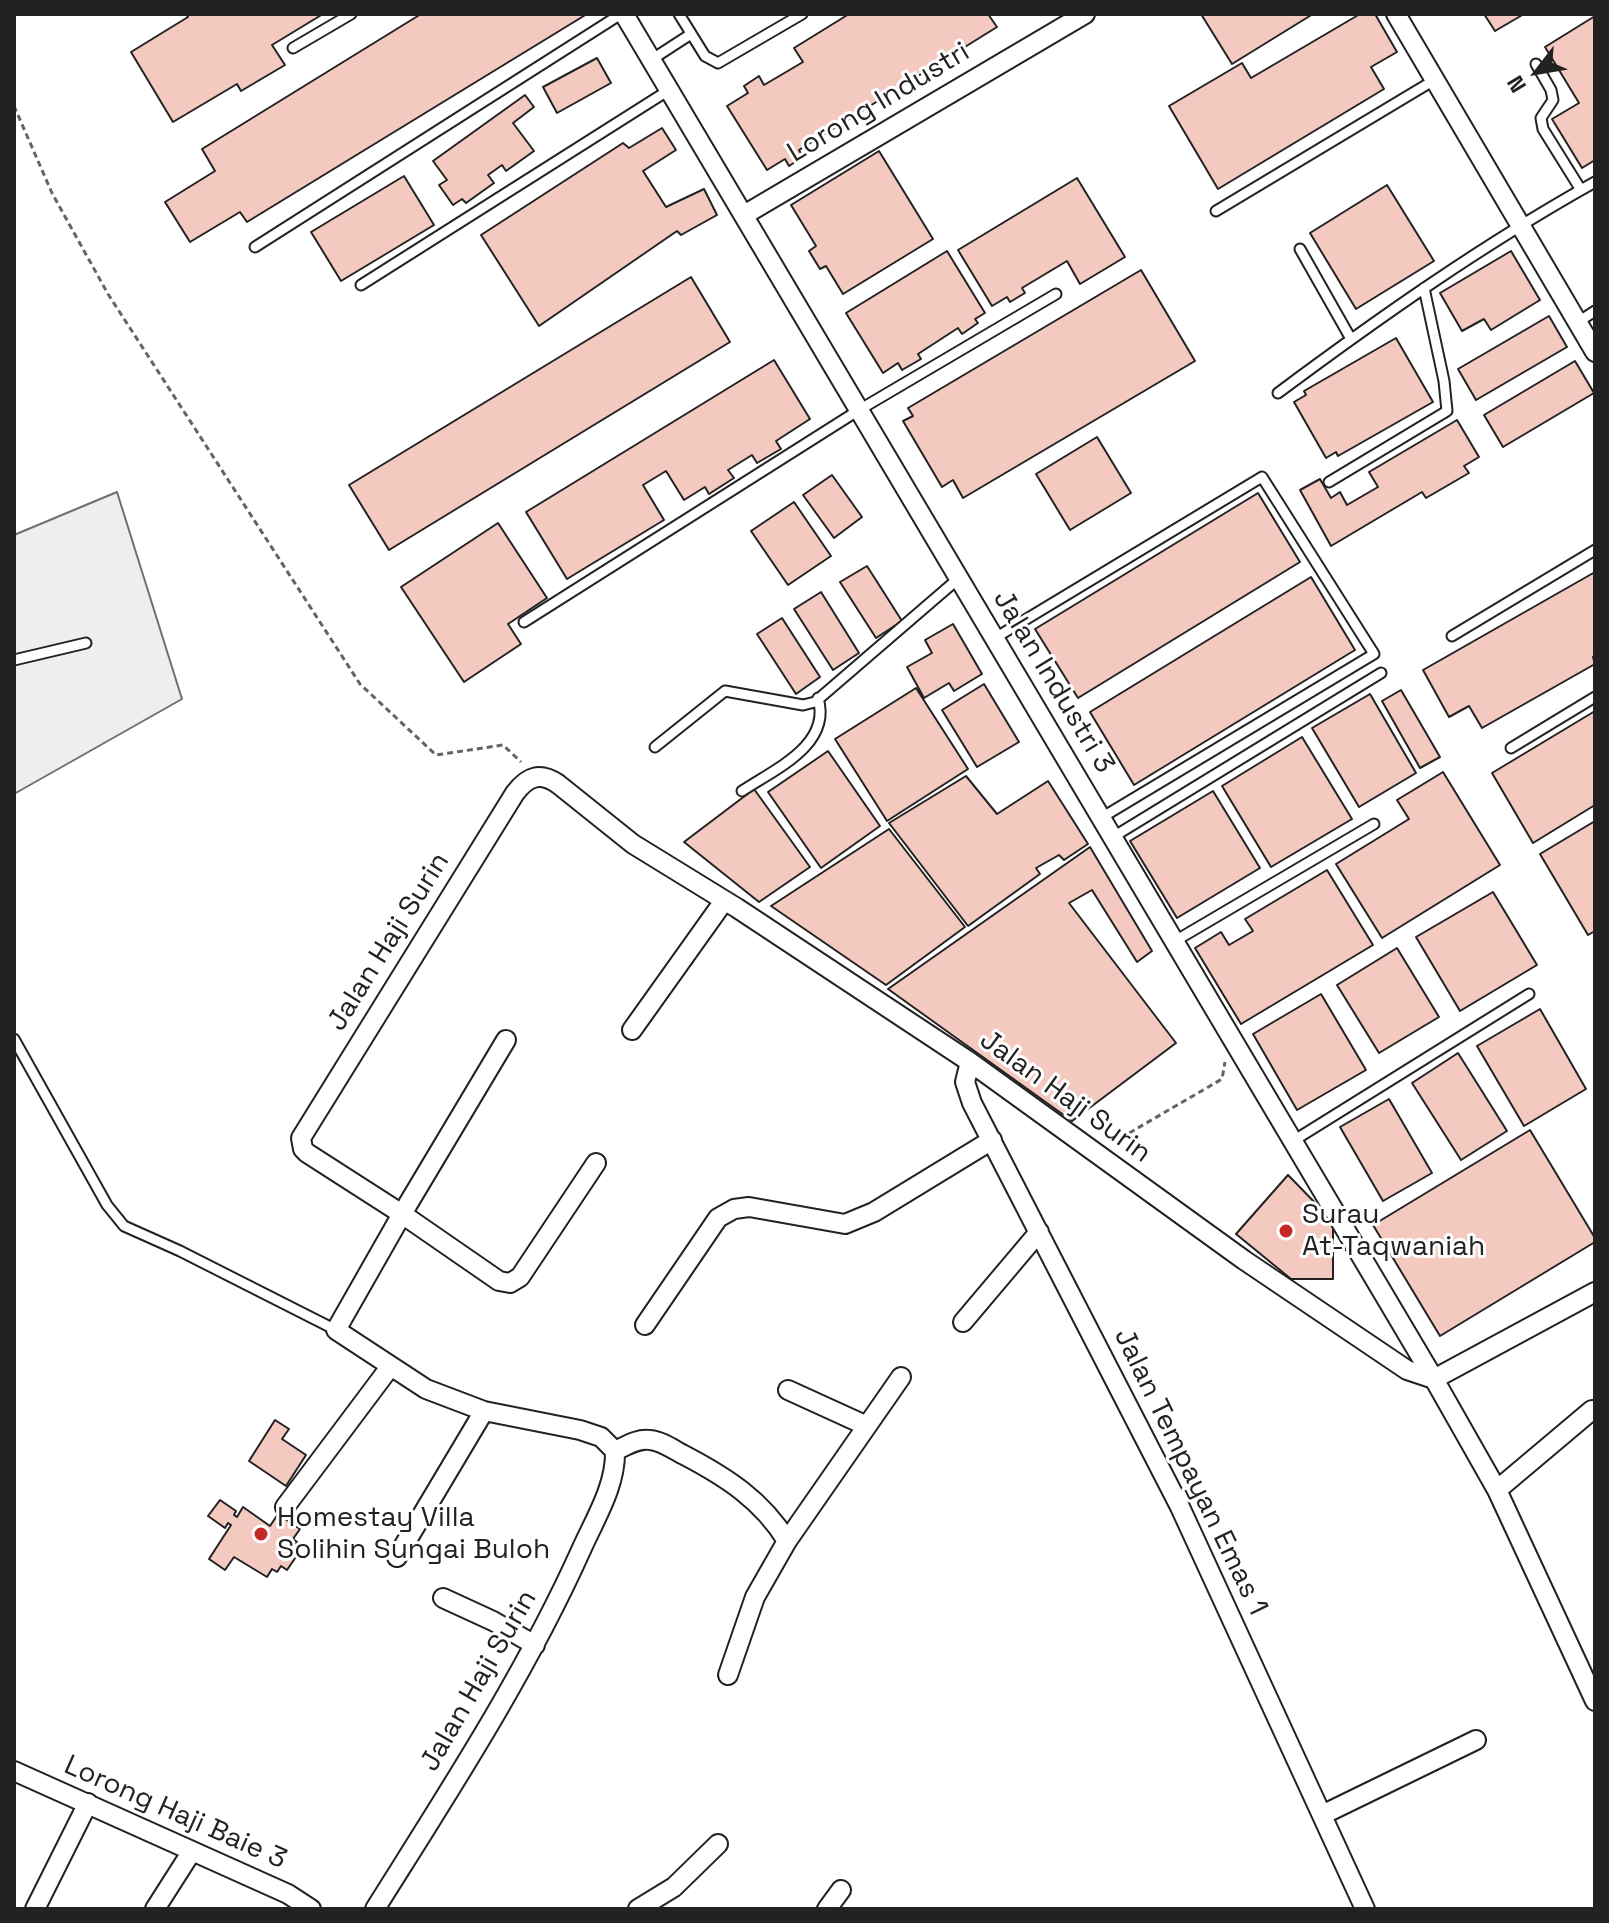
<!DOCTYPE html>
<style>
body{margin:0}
#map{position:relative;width:1609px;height:1923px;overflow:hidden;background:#fff;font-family:"Space Grotesk",sans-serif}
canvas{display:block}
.frame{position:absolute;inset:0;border:16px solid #222;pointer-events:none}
.north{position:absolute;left:1497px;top:32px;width:80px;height:80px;-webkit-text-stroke:6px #fff;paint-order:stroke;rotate:239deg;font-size:22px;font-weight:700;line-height:32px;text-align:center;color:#222}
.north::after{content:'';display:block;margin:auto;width:28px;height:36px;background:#222;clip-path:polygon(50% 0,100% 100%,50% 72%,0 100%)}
</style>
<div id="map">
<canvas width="1609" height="1923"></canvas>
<div class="frame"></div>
<div class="north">N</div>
</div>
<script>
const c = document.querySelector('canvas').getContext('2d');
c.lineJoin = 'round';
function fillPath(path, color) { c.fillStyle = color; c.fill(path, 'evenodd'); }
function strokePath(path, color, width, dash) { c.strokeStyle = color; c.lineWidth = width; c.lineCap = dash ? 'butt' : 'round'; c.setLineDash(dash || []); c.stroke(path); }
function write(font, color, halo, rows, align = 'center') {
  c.font = font + ' "Space Grotesk",sans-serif'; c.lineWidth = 6; c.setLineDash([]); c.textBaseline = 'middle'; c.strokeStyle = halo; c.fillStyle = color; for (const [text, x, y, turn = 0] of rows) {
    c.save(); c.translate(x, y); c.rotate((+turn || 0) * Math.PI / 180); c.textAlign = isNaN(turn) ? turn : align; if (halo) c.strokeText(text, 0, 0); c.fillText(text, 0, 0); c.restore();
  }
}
const green = new Path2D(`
 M 117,492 L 182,699 L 14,794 L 14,535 Z`);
const building = new Path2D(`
 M 186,14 L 323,14 L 272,45 L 285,65 L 241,91 L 237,84 L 173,122 L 131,52 L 188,17 Z
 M 421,14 L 587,14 L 247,222 L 240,212 L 190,242 L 165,202 L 215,171 L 202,149 Z
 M 849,14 L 988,14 L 997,27 L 799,150 L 803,157 L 789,166 L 785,159 L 767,170 L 727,106 L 748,93 L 744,86 L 759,76 L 764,85 L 803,62 L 794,48 Z
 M 1201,14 L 1313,14 L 1232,64 Z
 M 1360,14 L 1375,14 L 1397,52 L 1371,67 L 1384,89 L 1218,189 L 1169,106 L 1242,63 L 1251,78 Z
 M 1484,14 L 1524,14 L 1495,31 Z
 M 1595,16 L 1595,160 L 1582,168 L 1552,119 L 1579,103 L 1545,47 Z
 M 597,58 L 611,83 L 557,113 L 543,87 Z
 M 525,95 L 534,107 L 513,123 L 534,151 L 506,171 L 502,165 L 488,175 L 494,183 L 466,203 L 462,199 L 453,205 L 439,185 L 447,180 L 433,161 Z
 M 662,128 L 676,150 L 643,171 L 666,207 L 704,189 L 717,215 L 681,235 L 677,231 L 539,326 L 481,235 L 623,143 L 629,148 Z
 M 879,151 L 933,239 L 843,294 L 826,266 L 820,269 L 809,251 L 816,246 L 791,205 Z
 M 404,176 L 434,225 L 341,281 L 311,232 Z
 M 1077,178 L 1125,257 L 1080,284 L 1067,261 L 1022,288 L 1025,293 L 1010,302 L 1007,297 L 992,306 L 958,250 Z
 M 1387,185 L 1434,261 L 1356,309 L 1310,233 Z
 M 947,251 L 985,313 L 975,319 L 978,323 L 962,334 L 958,328 L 918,354 L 921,359 L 902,370 L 898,363 L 883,373 L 846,313 Z
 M 1511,251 L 1540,300 L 1491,330 L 1484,319 L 1462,331 L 1440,293 Z
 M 1141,270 L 1195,361 L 963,498 L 953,480 L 942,487 L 903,421 L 913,416 L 908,408 Z
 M 691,277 L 730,342 L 389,550 L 349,485 Z
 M 1549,316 L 1567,347 L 1476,400 L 1458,369 Z
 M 1396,338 L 1433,402 L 1338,456 L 1336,452 L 1326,458 L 1294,402 L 1306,395 L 1304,391 Z
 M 774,360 L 810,419 L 776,441 L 781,449 L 757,463 L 752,455 L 728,470 L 734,478 L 709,494 L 705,487 L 684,500 L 666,471 L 643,485 L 664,520 L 567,579 L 526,512 Z
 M 1575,361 L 1594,393 L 1503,447 L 1484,415 Z
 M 1457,420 L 1479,457 L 1464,466 L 1469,473 L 1426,498 L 1422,492 L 1331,546 L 1300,490 L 1320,479 L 1331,498 L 1340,492 L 1347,505 L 1378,487 L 1369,472 Z
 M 1097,437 L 1131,493 L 1070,530 L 1036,474 Z
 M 832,475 L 862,517 L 834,538 L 803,495 Z
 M 1258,493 L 1300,562 L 1078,698 L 1035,629 Z
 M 794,502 L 831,556 L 788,585 L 751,531 Z
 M 498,523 L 547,598 L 508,624 L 521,644 L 464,682 L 401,587 Z
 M 867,566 L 902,621 L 876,638 L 840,582 Z
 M 1595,572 L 1595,656 L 1593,657 L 1595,664 L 1482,728 L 1469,706 L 1449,717 L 1423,670 Z
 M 1311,577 L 1355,650 L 1134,785 L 1090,712 Z
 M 821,592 L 859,653 L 833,670 L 794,609 Z
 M 782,618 L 820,677 L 796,694 L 757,634 Z
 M 953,624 L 982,674 L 954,691 L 949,683 L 924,698 L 907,667 L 932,653 L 925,640 Z
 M 984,684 L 1019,742 L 977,767 L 942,710 Z
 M 916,688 L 968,769 L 887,821 L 835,739 Z
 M 1401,690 L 1440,757 L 1420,768 L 1382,701 Z
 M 1370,694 L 1416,773 L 1359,807 L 1312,728 Z
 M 1595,711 L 1595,805 L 1533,843 L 1492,773 Z
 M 1302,737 L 1352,819 L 1271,867 L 1222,786 Z
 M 828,751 L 880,826 L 821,868 L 768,792 Z
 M 1443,772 L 1500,865 L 1382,938 L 1336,864 L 1409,819 L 1397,800 Z
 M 966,776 L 997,814 L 1048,781 L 1088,844 L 1064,860 L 1059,855 L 1036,868 L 1040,874 L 968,926 L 889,823 Z
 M 754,789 L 810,867 L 759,902 L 684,842 Z
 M 1213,791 L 1260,868 L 1177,918 L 1130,841 Z
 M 1595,821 L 1595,931 L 1588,935 L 1540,854 Z
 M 889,829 L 965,927 L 886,985 L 771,906 Z
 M 1090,847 L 1152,951 L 1137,962 L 1092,890 L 1069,903 L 1176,1043 L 1072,1121 L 888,989 Z
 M 1327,870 L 1373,945 L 1241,1024 L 1195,948 L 1221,932 L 1229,945 L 1253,931 L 1245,919 Z
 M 1493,892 L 1537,965 L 1460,1011 L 1416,937 Z
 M 1397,948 L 1439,1017 L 1379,1053 L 1337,985 Z
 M 1321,994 L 1366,1070 L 1297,1110 L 1253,1034 Z
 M 1540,1009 L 1586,1089 L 1524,1126 L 1477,1046 Z
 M 1458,1053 L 1507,1131 L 1461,1160 L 1412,1083 Z
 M 1389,1099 L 1432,1173 L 1383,1201 L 1340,1127 Z
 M 1530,1130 L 1595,1238 L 1595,1242 L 1440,1336 L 1373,1225 Z
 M 1288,1175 L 1325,1213 L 1333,1227 L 1333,1279 L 1291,1279 L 1236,1234 Z
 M 275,1420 L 289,1429 L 282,1439 L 306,1455 L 286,1486 L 249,1461 Z
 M 220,1500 L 236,1511 L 234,1515 L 237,1517 L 243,1507 L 270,1526 L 278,1514 L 300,1529 L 293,1539 L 297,1542 L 294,1547 L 300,1551 L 287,1570 L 281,1566 L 277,1572 L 272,1569 L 267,1577 L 234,1557 L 225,1570 L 209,1559 L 231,1525 L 228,1523 L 225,1528 L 208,1516 Z`);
const path = new Path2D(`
 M 14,106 L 52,193 L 108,294 L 360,684 L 436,755 L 503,745 L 521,762
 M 1112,1143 L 1222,1079 L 1225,1062`);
const lane = new Path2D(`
 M 679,14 L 705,56 L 718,63 L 802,14
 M 293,48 L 351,14
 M 651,60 L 691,34
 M 1536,64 L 1551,90 L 1553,100 L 1541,118 L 1543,129 L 1581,190
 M 1216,211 L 1436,79
 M 255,247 L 621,14
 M 1300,249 L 1351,339
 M 361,285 L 669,90
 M 1578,322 L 1595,311
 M 1278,393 C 1380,317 1484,244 1595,182
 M 1329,482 L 1447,411 L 1444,381 L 1424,288
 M 524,622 L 859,410 L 1056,294
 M 1452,636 L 1595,550
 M 995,638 L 1262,477 L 1374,654 L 1101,818
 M 14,660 L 86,643
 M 655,747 L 725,691 L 803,705 L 815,702 L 959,578
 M 1511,748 L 1595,697
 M 742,791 C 775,769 832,745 818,698
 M 1113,837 L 1381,673
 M 1175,941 L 1374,824
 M 14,1039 L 107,1205 L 124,1226 L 180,1251 L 336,1330
 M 1293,1141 L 1529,994`);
const street = new Path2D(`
 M 624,14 L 1434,1379 L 1497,1490 L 1595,1701
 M 1396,14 L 1595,352
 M 744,215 L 1085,14
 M 632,1030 L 724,901
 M 506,1040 L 402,1214 L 499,1281 L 510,1283 L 520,1277 L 596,1163
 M 970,1062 L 965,1082 L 972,1103 L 1180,1507 L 1365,1909
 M 963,1322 L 1039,1232
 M 645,1325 L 718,1218 L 734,1209 L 749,1207 L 845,1224 L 874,1212 L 992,1140
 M 1434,1379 L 1595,1292
 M 788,1390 L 867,1426
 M 615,1451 C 626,1446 638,1438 650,1440 C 662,1441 674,1450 684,1455 C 726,1477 762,1500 787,1541 L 901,1377
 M 1497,1490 L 1592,1410
 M 285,1507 L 390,1367
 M 397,1557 L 484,1411
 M 443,1598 L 493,1621 L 535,1645
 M 728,1675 L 755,1597 L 787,1541
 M 14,1771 L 288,1894 L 311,1909
 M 1322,1815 L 1476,1740
 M 35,1909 L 88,1803
 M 155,1909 L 192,1851
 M 375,1909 C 449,1791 525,1675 582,1548 C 596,1517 616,1485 615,1451 L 601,1437 L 580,1430 L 484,1411 L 426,1389 L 336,1330 L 402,1214 L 307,1153 L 303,1149 L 301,1138 L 515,793 C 528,776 540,772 558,784 L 633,844 L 737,908 L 970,1062 L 1244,1260 L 1407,1370 L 1434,1379
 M 638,1909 L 674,1887 L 718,1844
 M 827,1909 L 841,1890`);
const markers = [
 [1286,1231,8,"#c62828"],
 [261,1534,8,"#c62828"]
];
const streetNames = [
 ["Lorong Industri",879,103,-31],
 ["Jalan Industri 3",1053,682,59],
 ["Jalan Haji Surin",389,942,-58],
 ["Jalan Haji Surin",1065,1097,36],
 ["Jalan Tempayan Emas 1",1190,1472,64],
 ["Jalan Haji Surin",479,1681,-60],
 ["Lorong Haji Baie 3",175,1813,24]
];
const poiNames = [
 ["Surau",1302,1215],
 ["At-Taqwaniah",1302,1247],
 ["Homestay Villa",277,1518],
 ["Solihin Sungai Buloh",277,1550]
];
fillPath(green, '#eee');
strokePath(green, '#6f6f6f', 2);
fillPath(building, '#f3c9c0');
strokePath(building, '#222', 2);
strokePath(lane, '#222', 13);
strokePath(street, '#222', 22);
strokePath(path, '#646464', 3, [6, 4]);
strokePath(lane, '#fff', 9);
strokePath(street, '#fff', 18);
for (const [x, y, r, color] of markers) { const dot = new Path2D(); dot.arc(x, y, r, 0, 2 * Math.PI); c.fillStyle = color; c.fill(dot); strokePath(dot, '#fff', 3); }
write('28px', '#222', '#fff', streetNames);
write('28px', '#222', '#fff', poiNames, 'left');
</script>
